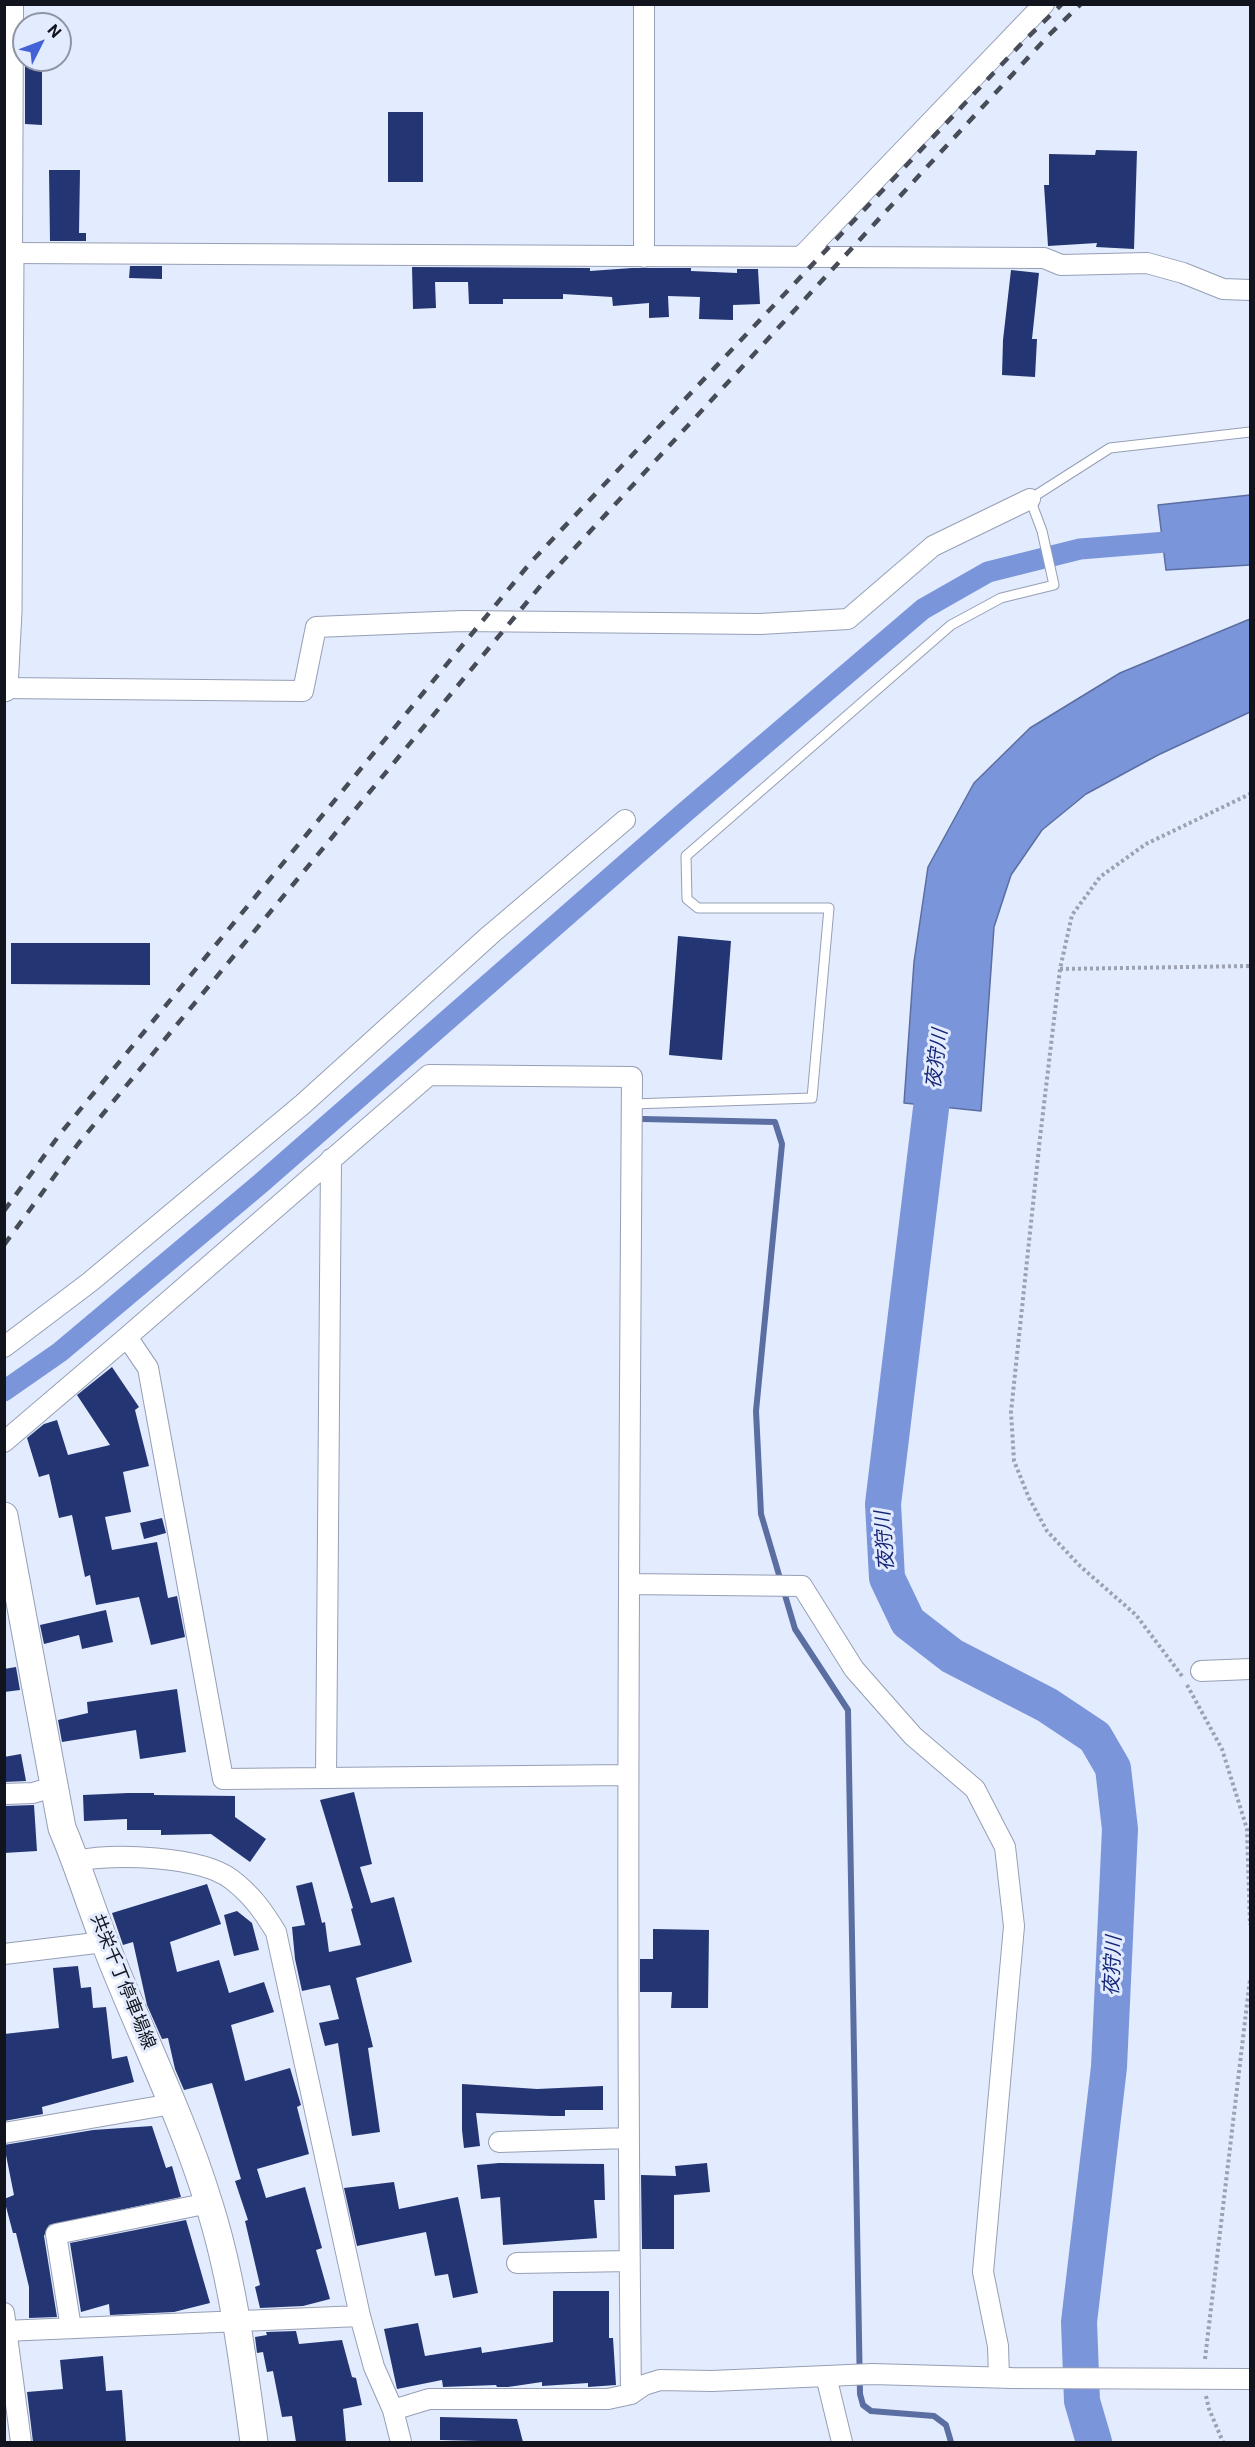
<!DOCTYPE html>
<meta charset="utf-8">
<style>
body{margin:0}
#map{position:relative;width:1255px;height:2447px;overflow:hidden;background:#e3ebfe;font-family:Roboto,sans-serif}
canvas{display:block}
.frame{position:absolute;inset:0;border:6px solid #11141c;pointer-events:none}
.north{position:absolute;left:12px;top:12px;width:60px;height:60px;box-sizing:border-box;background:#e3ebfe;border:2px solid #8f95a4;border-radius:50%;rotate:48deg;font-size:16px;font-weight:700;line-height:24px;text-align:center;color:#11141c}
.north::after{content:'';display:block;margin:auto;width:21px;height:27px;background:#4262d5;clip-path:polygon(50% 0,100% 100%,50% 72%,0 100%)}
</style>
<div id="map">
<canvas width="1255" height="2447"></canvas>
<div class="frame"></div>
<div class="north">N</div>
</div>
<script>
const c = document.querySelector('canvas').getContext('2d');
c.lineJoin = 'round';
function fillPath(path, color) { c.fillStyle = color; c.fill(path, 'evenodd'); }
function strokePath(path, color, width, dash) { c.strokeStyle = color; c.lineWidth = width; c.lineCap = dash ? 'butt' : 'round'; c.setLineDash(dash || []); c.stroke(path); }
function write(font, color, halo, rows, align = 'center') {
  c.font = font + ' Roboto,"Noto Sans JP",sans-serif'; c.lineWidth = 6; c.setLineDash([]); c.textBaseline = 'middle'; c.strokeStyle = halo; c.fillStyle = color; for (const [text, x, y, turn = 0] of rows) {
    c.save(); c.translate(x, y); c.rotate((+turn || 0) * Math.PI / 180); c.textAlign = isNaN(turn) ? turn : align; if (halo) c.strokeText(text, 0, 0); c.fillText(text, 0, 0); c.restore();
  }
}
const water = new Path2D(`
 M 1250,495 L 1250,565 L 1166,570 L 1158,505 Z
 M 1250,619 L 1250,712 L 1158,755 L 1086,794 L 1042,830 L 1011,875 L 994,927 L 981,1111 L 904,1103 L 914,962 L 928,867 L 974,783 L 1030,728 L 1120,673 Z`);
const stream = new Path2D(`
 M 643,1119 L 775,1122 L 782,1144 L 756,1411 L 761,1514 L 795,1629 L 848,1710 L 860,2394 L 863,2405 L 871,2411 L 934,2416 L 946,2425 L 951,2442`);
const canal = new Path2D(`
 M 4,1391 L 60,1352 L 260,1184 L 684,813 L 923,609 L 988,572 L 1080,549 L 1191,540`);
const river = new Path2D(`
 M 937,1059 L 883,1504 L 887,1578 L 908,1622 L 952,1656 L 1047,1705 L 1095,1737 L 1113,1768 L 1120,1829 L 1109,2067 L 1079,2322 L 1082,2401 L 1094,2442`);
const building = new Path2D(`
 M 25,60 L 42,60 L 42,125 L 25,124 Z
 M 388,112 L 423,112 L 423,182 L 388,182 Z
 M 1096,150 L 1137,151 L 1134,249 L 1096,247 L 1097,243 L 1048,246 L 1044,185 L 1049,185 L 1049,154 L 1095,155 Z
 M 49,170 L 80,170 L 79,233 L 86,233 L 86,241 L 50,241 Z
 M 130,266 L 162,266 L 162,279 L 129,278 Z
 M 412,267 L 590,268 L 590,271 L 632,268 L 691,268 L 691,271 L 737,273 L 737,269 L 758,269 L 760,304 L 733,305 L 733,320 L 699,319 L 700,297 L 668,296 L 669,317 L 649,318 L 649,303 L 613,306 L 612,297 L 563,294 L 563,299 L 503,299 L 503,304 L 469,304 L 468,282 L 435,282 L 436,308 L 413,309 Z
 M 1011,270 L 1039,273 L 1032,339 L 1037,339 L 1035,377 L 1002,375 L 1003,340 Z
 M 678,936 L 731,941 L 722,1060 L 669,1055 Z
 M 11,943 L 150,943 L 150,985 L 11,984 Z
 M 112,1367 L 139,1407 L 135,1410 L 149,1466 L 123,1472 L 131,1512 L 105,1517 L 112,1550 L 157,1542 L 168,1598 L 177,1596 L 185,1637 L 151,1645 L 139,1597 L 96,1605 L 90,1575 L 85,1577 L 72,1515 L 59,1518 L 49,1474 L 39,1477 L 27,1438 L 44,1424 L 57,1420 L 68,1455 L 110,1445 L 77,1395 Z
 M 162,1518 L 166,1533 L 144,1539 L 140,1523 Z
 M 106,1610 L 113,1642 L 82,1649 L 79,1635 L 44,1644 L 40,1625 Z
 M 16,1667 L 20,1690 L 4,1692 L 4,1669 Z
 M 177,1689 L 186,1752 L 140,1759 L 136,1730 L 62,1742 L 58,1720 L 88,1713 L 87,1702 Z
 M 21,1754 L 26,1781 L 4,1782 L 4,1757 Z
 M 354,1792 L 372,1864 L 360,1867 L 371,1903 L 394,1897 L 412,1962 L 356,1978 L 373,2047 L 368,2048 L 380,2132 L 352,2136 L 338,2043 L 325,2046 L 319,2023 L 339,2019 L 330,1985 L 302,1991 L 295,1959 L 292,1927 L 305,1925 L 296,1886 L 312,1882 L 322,1923 L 325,1922 L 329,1952 L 361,1945 L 351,1909 L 353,1908 L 320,1800 Z
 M 128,1793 L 154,1793 L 154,1795 L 235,1796 L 235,1817 L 266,1839 L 250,1862 L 211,1834 L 161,1835 L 161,1830 L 127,1830 L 127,1819 L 84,1821 L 83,1795 Z
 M 34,1805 L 37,1851 L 4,1853 L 4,1806 Z
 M 207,1884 L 221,1924 L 170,1942 L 177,1972 L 219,1960 L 229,1993 L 264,1982 L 274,2012 L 231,2025 L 245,2081 L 290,2068 L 301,2105 L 297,2107 L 309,2154 L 257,2169 L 266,2198 L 305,2187 L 322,2248 L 316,2250 L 330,2299 L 303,2306 L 260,2308 L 255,2287 L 260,2285 L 245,2221 L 248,2220 L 235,2181 L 241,2179 L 212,2083 L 184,2090 L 175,2069 L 168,2038 L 162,2039 L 147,2005 L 133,1942 L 123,1945 L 112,1913 Z
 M 237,1911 L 252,1923 L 259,1950 L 234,1956 L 224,1915 Z
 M 653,1929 L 709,1930 L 708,2008 L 671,2008 L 672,1992 L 640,1992 L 640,1959 L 653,1959 Z
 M 78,1966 L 81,1988 L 91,1987 L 93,2008 L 106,2007 L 112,2059 L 127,2056 L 134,2082 L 42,2107 L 43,2114 L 4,2121 L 4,2034 L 59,2028 L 53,1968 Z
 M 462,2084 L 537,2089 L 603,2086 L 603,2110 L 565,2110 L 565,2116 L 552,2116 L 476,2113 L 480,2146 L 464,2148 L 462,2130 Z
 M 152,2126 L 166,2168 L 172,2166 L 181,2197 L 49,2225 L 44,2236 L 57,2317 L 29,2318 L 29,2287 L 16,2233 L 13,2233 L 4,2199 L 14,2195 L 4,2145 L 93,2130 Z
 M 499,2163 L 604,2164 L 605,2200 L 594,2200 L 597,2238 L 503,2245 L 500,2197 L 481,2199 L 477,2165 Z
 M 707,2163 L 710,2192 L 674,2195 L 674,2249 L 642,2249 L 641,2175 L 676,2176 L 675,2166 Z
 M 394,2182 L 399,2209 L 458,2197 L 478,2293 L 453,2298 L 448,2274 L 435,2276 L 426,2232 L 357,2246 L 344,2188 Z
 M 186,2220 L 210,2303 L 174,2312 L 110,2315 L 109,2304 L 81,2312 L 70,2243 Z
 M 553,2291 L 609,2291 L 609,2338 L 613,2338 L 616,2385 L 588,2387 L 588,2383 L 542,2386 L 542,2382 L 508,2387 L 497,2387 L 496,2385 L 443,2387 L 442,2380 L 397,2389 L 384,2329 L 418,2323 L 425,2356 L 481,2347 L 482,2353 L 553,2342 Z
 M 296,2331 L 299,2344 L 342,2340 L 352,2377 L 356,2378 L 362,2405 L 343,2409 L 346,2442 L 296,2442 L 292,2416 L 282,2417 L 273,2371 L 267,2372 L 263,2352 L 257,2353 L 255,2337 L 267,2335 L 266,2332 Z
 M 103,2356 L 106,2391 L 122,2390 L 126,2442 L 33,2442 L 27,2392 L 63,2389 L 60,2360 Z
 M 440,2417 L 517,2419 L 523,2442 L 440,2440 Z`);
const path = new Path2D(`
 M 1060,969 L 1250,966
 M 1182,1676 L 1136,1615 L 1080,1566 L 1047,1531 L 1029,1498 L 1014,1461 L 1011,1412 L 1040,1138 L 1060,969 L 1072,915 L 1100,877 L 1146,844 L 1250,794
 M 1187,1685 L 1222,1749 L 1247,1829 L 1250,1925
 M 1205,2359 L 1250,1979
 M 1206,2396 L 1209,2409 L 1223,2442`);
const service = new Path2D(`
 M 632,1104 L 812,1098 L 829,908 L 698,908 L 687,899 L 686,856 L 951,625 L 1001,598 L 1054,585 L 1042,531 L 1030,499 L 1110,448 L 1250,432`);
const minor = new Path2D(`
 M 644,4 L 644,257
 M 10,253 L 1044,258 L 1061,265 L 1147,263 L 1183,273 L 1223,289 L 1250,290
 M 802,256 L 1044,4
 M 4,688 L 303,691 L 316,627 L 462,621 L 760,624 L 848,619 L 933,546 L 1030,499
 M 127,1337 L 429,1075 L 632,1077 C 629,1516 626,1955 631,2394
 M 4,1347 L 90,1282 L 303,1104 L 490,935 L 625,820
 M 4,1442 L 127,1337 L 148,1368 L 223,1779 L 628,1775
 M 629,1584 L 802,1586 L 854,1669 L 913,1736 L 975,1789 L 1005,1847 L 1014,1926 L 983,2272 L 998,2346 L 999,2377
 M 1201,1671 L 1250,1669
 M 326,1778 L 331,1159
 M 4,1794 L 33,1793 L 56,1786
 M 76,1861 C 114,1853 200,1856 231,1879 C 252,1895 263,1911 276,1932 L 360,2316 L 374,2367 L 393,2410 L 401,2442
 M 4,1954 L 104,1942
 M 4,2133 L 172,2104
 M 499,2142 L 628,2138
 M 517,2263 L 629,2261
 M 4,2313 L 21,2442
 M 71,2328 L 56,2234 L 209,2203
 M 4,2331 L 360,2316
 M 826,2376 L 842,2442
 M 393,2410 L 429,2399 L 608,2399 L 631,2394 L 644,2385 L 660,2380 L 712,2381 L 872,2374 L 1012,2378 L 1250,2379`);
const tertiary = new Path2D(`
 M 10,253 L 11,4`);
const secondary = new Path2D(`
 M 4,253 L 10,253 L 8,611 L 4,688
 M 4,1516 L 62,1828 C 78,1865 90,1905 105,1943 C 138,2029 181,2113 208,2201 C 233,2278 243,2363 254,2442`);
const rail = new Path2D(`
 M 4,1211 L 60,1134 L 531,562 L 1022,43 L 1062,4
 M 4,1245 L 78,1144 L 547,578 L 1049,35 L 1081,4`);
const streetNames = [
 ["共栄千丁停車場線",122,1982,68]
];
const waterNames = [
 ["夜狩川",938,1059,-83],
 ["夜狩川",886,1541,-94],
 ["夜狩川",1114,1966,-87]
];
fillPath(water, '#7b95db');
strokePath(water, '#5b6ea2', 1.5);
strokePath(stream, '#5b6ea2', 6);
strokePath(canal, '#7b95db', 21);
strokePath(river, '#7b95db', 36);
fillPath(building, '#233573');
strokePath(service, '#969fb5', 11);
strokePath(minor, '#969fb5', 22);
strokePath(tertiary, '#969fb5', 26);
strokePath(secondary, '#969fb5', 29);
strokePath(path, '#9ca2b2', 4, [3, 3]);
strokePath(service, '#fff', 9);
strokePath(minor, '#fff', 20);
strokePath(tertiary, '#fff', 24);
strokePath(secondary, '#fff', 27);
strokePath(rail, '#484c57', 4.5, [10, 10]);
write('18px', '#11141c', '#e3ebfe', streetNames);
write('italic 20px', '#162777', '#e3ebfe', waterNames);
</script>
